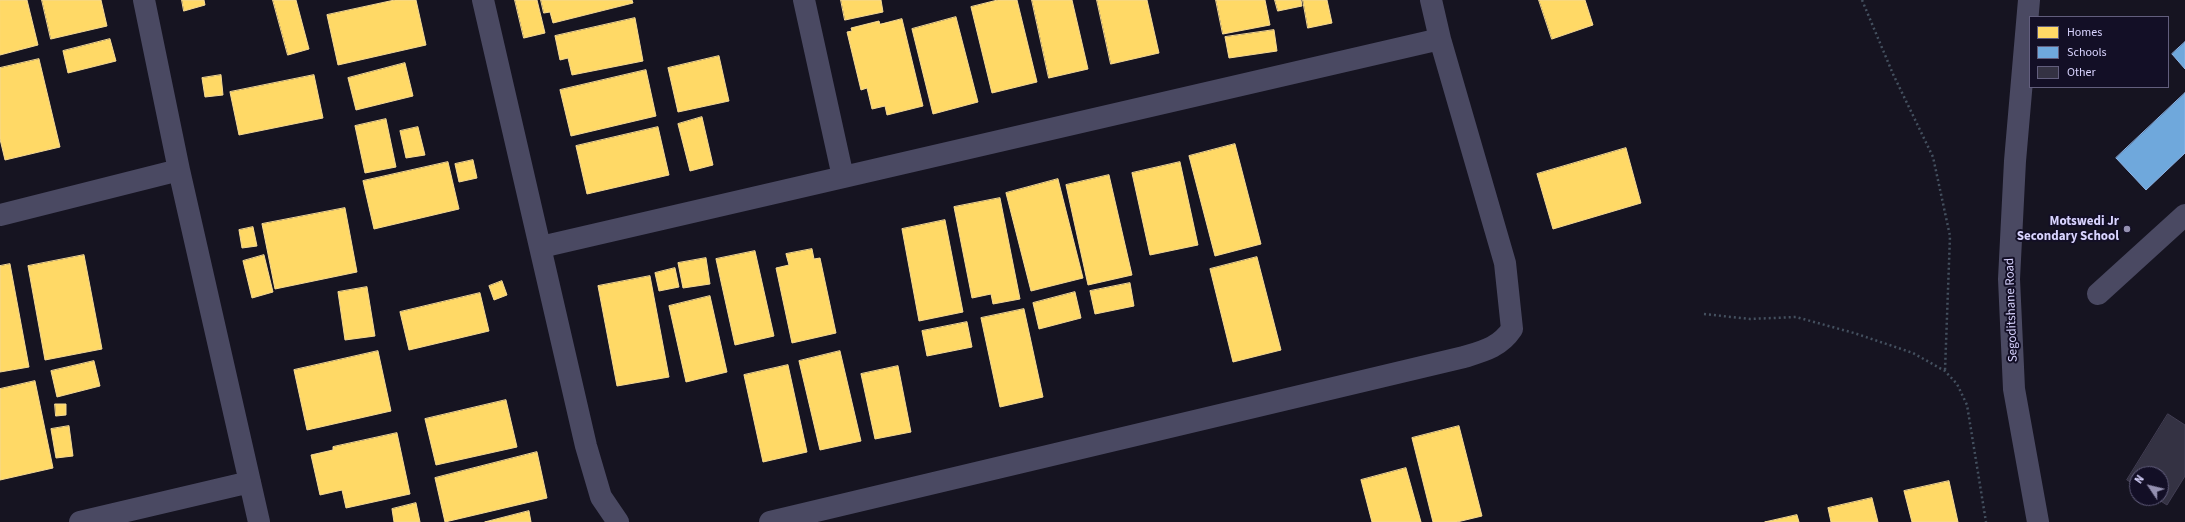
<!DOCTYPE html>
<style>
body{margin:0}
#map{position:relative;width:2185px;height:522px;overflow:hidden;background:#161421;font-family:"Source Sans 3",sans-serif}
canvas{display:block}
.legend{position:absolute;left:2029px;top:16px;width:140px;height:72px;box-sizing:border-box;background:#130f26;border:1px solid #625e7d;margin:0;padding:5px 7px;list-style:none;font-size:12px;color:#d9d4ff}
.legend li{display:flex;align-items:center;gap:8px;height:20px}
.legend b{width:20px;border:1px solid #625e7d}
.north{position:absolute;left:2129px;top:466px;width:40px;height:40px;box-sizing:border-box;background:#130f26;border:1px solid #625e7d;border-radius:50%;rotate:305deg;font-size:11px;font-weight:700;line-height:16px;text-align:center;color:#d9d4ff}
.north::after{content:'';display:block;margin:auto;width:14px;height:18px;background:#9591b1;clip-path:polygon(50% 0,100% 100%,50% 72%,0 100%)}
</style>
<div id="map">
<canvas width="2185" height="522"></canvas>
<ul class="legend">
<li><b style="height:11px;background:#ffd966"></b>Homes</li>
<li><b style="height:11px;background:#6fa8dc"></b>Schools</li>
<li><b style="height:11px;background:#343243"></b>Other</li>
</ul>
<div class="north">N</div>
</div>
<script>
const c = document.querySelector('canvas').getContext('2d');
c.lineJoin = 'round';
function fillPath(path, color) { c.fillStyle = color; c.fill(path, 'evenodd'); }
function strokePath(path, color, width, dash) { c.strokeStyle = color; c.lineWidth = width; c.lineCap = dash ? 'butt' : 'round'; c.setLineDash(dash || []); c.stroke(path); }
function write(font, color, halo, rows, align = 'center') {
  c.font = font + ' "Source Sans 3",sans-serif'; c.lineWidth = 4; c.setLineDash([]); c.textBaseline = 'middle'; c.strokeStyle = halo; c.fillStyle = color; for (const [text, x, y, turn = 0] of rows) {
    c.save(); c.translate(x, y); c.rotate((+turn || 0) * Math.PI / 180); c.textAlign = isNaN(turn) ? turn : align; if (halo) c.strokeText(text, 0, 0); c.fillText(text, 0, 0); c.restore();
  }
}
const homes = new Path2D(`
 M 0,0 L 27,0 L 38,45 L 0,55 Z
 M 42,0 L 101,0 L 107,26 L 51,39 Z
 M 182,0 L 204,0 L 205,5 L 184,11 Z
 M 273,0 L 296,0 L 309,49 L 288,55 Z
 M 395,0 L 416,0 L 426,45 L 338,65 L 327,15 Z
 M 515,0 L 537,0 L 545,33 L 524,38 Z
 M 541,0 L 632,0 L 633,3 L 553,23 L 550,12 L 544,13 Z
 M 841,0 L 881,0 L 883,12 L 845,20 Z
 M 998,0 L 1017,0 L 1037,82 L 992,93 L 971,7 Z
 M 1032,0 L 1072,0 L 1088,69 L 1049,78 Z
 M 1097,0 L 1147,0 L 1159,53 L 1111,64 Z
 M 1216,0 L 1265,0 L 1270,25 L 1223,34 Z
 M 1275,0 L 1301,0 L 1302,6 L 1278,11 Z
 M 1303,0 L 1327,0 L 1332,23 L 1308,28 Z
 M 1539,0 L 1585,0 L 1593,25 L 1552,39 Z
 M 956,17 L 978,102 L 933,114 L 912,29 Z
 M 635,18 L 643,61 L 572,75 L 568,58 L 560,60 L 555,36 Z
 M 902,19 L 923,106 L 887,115 L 885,106 L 872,109 L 867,88 L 861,90 L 847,32 L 852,31 L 851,28 L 879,21 L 880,24 Z
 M 1274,30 L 1277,51 L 1229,58 L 1225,37 Z
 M 110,39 L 116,61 L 68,73 L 63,51 Z
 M 719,56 L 729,101 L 678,112 L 668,68 Z
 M 39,59 L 60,147 L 5,160 L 0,139 L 0,68 Z
 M 405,63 L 413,96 L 356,110 L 348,78 Z
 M 646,70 L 656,116 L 571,136 L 560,90 Z
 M 221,75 L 223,95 L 205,97 L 202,78 Z
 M 314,75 L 323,118 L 239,135 L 230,92 Z
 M 702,117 L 713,165 L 690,171 L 678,124 Z
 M 386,119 L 396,167 L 365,173 L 355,126 Z
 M 418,127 L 425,155 L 406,158 L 400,131 Z
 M 658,127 L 669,175 L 587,194 L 576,146 Z
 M 1235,144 L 1261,244 L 1215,256 L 1189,156 Z
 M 1626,148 L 1641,203 L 1553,229 L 1537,174 Z
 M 473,160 L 477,178 L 459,182 L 455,164 Z
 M 448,162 L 459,209 L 374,229 L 363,181 Z
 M 1180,162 L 1198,245 L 1150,255 L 1132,173 Z
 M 1109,175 L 1132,275 L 1088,285 L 1066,185 Z
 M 1058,179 L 1083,278 L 1031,291 L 1006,193 Z
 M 1000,198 L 1020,299 L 993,304 L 991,294 L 972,298 L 954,207 Z
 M 345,208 L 357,272 L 275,289 L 262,224 Z
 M 945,220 L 963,312 L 919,321 L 902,229 Z
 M 253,227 L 257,246 L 242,248 L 239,230 Z
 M 812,249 L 814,259 L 820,258 L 836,333 L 792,343 L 776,268 L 789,265 L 786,254 Z
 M 755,251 L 774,336 L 735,345 L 716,259 Z
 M 84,255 L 102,349 L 45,360 L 28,266 Z
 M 264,255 L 273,292 L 252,298 L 243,261 Z
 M 1257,257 L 1281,350 L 1233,362 L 1210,269 Z
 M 706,258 L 710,284 L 683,288 L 678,263 Z
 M 10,264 L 29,367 L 0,372 L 0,266 Z
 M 675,268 L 679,287 L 659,291 L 655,273 Z
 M 650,276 L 669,377 L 617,386 L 598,286 Z
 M 502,281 L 507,295 L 494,300 L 489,286 Z
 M 1130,283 L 1134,306 L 1095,314 L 1090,291 Z
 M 367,287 L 375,336 L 345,340 L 338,292 Z
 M 1075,292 L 1081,318 L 1039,329 L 1033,303 Z
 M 480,293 L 489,331 L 409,350 L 400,312 Z
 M 710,296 L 727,372 L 686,382 L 669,306 Z
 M 1024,309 L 1043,397 L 1000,407 L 981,318 Z
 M 967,322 L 972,347 L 927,356 L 922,331 Z
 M 378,351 L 391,411 L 307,430 L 294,370 Z
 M 840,351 L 861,441 L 820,450 L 799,361 Z
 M 94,361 L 100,386 L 57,397 L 51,371 Z
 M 788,365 L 807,452 L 763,462 L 744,375 Z
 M 898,366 L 911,432 L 875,439 L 861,374 Z
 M 35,381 L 53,468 L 0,480 L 0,389 Z
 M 506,400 L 517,447 L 436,465 L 425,419 Z
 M 55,404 L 66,404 L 66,415 L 56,416 Z
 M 69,426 L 73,456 L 56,458 L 51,429 Z
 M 1459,426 L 1482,516 L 1457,522 L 1433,522 L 1412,438 Z
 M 397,433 L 410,494 L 346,508 L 342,490 L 320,495 L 311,455 L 333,450 L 333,447 Z
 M 537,452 L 547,498 L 445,522 L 435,478 Z
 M 1406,468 L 1421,522 L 1372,522 L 1361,480 Z
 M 1949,481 L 1958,522 L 1912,522 L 1904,491 Z
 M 1872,498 L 1878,522 L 1831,522 L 1828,508 Z
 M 416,503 L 420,522 L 394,522 L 392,509 Z
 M 529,511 L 531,522 L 485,522 Z
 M 1797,515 L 1799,522 L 1765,522 Z`);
const schools = new Path2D(`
 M 2185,42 L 2185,69 L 2172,54 Z
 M 2185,93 L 2185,153 L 2146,190 L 2116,158 Z`);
const building = new Path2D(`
 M 2168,414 L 2185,425 L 2185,476 L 2167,505 L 2156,498 L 2161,498 L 2161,474 L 2137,474 L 2137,486 L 2127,480 Z`);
const path = new Path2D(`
 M 1862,0 L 1893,74 L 1933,157 L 1950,236 L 1945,371
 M 1704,314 L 1750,319 L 1796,317 L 1854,333 L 1913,353 L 1945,371 L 1957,384 L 1967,405 L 1986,522`);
const minor = new Path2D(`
 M 144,0 L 179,170 L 259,522
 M 483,0 L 586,446 L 601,497 L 618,522
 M 804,0 L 843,177
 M 2029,0 L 2015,161 L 2009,279 L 2014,389 L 2038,522
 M 0,215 L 179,170
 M 541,247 L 1440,39
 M 2098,294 L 2185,215
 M 80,522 L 250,482
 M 770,522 L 1464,357 C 1484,351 1500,347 1512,329 L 1505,263 L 1440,39 L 1431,0`);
const markers = [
 [2127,229,4,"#9591b1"]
];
const poiNames = [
 ["Motswedi Jr",2119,222],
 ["Secondary School",2119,237]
];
const streetNames = [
 ["Segoditshane Road",2012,310,-92]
];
fillPath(homes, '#ffd966');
strokePath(homes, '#f4d894', 1);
fillPath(schools, '#6fa8dc');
strokePath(schools, '#8fb5e6', 1);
fillPath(building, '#343243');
strokePath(building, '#433f54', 1);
strokePath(path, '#44505f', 2.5, [2, 3]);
strokePath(minor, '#4a4962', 22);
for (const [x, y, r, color] of markers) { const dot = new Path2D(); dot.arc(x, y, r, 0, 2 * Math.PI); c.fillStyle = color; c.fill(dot); strokePath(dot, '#130f26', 1.5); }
write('bold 13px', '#d9d4ff', '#130f26', poiNames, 'right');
write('13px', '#d9d4ff', '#130f26', streetNames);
</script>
